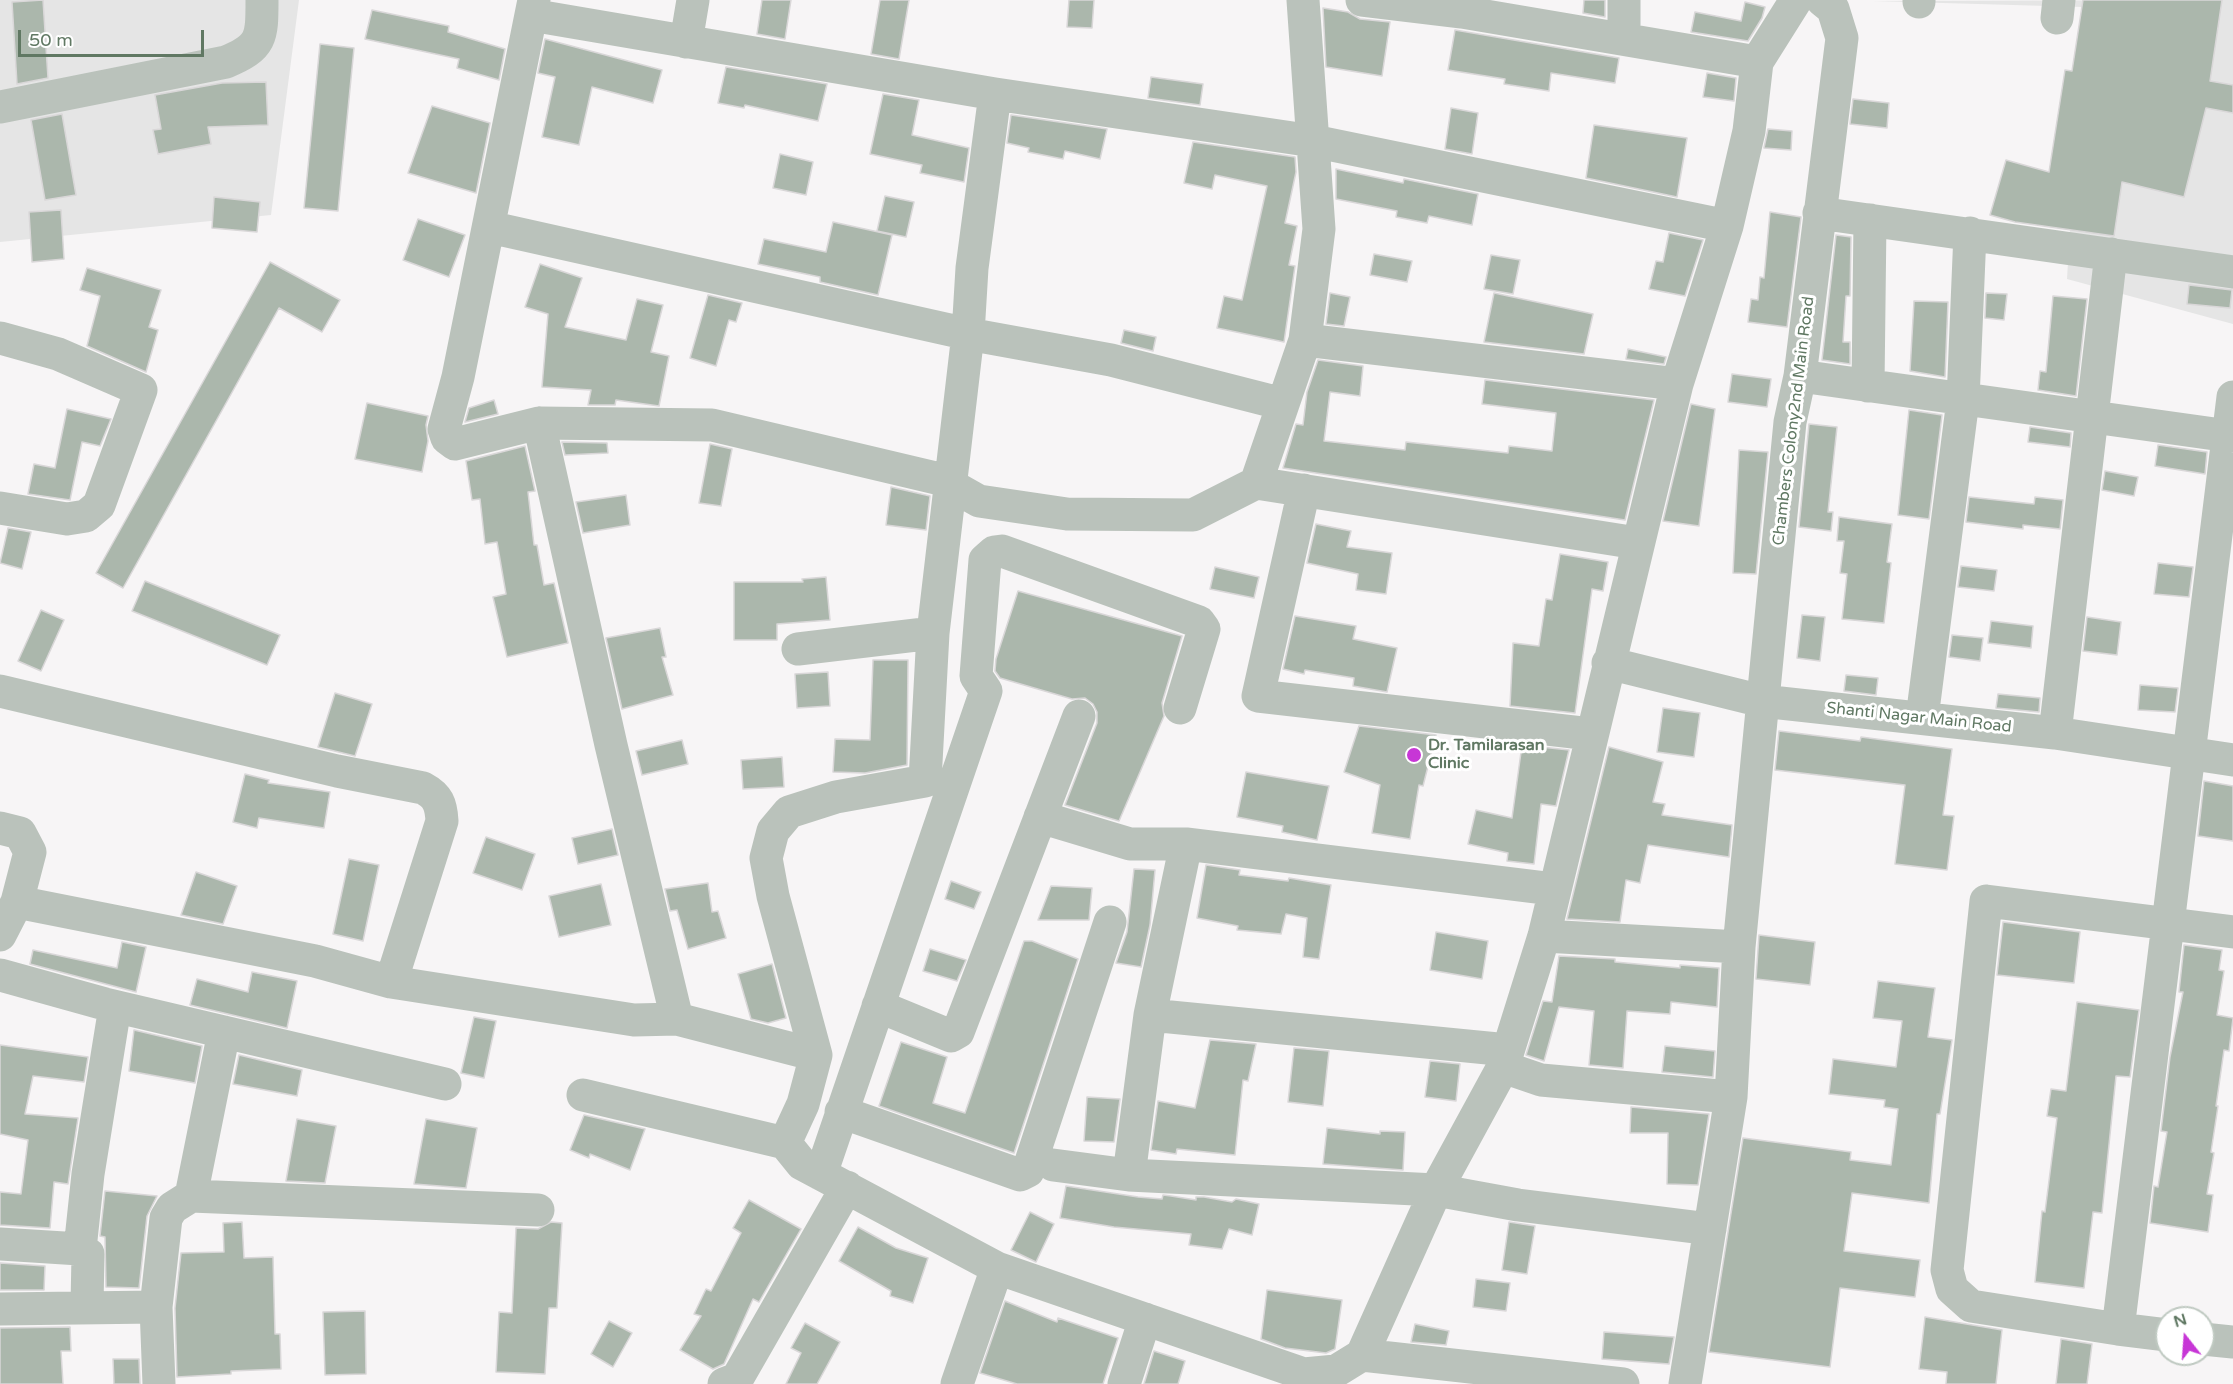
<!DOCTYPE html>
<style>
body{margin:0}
#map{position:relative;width:2233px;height:1384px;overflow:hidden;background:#f7f5f6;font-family:"Varela Round",sans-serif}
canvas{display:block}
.north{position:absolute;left:2155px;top:1306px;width:60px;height:60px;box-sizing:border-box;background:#fff;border:2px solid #bfc9c1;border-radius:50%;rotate:343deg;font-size:16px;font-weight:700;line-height:24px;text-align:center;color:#607863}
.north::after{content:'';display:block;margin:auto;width:21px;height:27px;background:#c736d6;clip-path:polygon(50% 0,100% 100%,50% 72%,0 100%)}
.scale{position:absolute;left:18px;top:30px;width:186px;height:27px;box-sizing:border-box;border:3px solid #607863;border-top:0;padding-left:8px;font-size:18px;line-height:21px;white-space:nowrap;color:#607863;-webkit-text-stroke:4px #fff;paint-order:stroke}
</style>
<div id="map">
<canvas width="2233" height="1384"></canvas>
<div class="north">N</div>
<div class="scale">50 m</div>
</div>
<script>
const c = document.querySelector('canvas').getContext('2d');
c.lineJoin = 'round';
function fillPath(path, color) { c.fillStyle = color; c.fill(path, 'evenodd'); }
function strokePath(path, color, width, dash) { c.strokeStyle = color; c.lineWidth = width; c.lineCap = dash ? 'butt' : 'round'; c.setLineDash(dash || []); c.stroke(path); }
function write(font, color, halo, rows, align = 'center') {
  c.font = font + ' "Varela Round",sans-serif'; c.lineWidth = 6; c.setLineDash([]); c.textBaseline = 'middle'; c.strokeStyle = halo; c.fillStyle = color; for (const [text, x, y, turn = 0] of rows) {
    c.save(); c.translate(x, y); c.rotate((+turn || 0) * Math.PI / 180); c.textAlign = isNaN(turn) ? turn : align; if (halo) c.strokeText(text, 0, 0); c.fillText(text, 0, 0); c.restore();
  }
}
const built = new Path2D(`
 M 0,0 L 299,0 L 271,215 L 0,242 Z
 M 2233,0 L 2233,324 L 2067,279 L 2083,7 L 1873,1 Z`);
const building = new Path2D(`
 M 43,0 L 48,78 L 17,84 L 12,2 Z
 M 762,0 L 791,0 L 785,39 L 757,34 Z
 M 880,0 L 909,0 L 899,59 L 871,54 Z
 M 1069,0 L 1094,0 L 1092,28 L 1067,27 Z
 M 1584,0 L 1605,0 L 1605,17 L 1583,13 Z
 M 2083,0 L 2222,0 L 2210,81 L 2233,85 L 2233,113 L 2206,108 L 2184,197 L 2122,182 L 2114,236 L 2015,222 L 1990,215 L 2006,160 L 2049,172 L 2065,70 L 2072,71 Z
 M 1745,2 L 1765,7 L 1762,18 L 1748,41 L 1691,32 L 1695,12 L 1741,21 Z
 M 1323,8 L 1348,12 L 1360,19 L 1390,22 L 1382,76 L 1326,67 Z
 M 372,10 L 449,26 L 448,32 L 505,49 L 499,80 L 457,68 L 459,59 L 365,39 Z
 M 1455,30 L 1619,58 L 1615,83 L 1551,73 L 1549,91 L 1504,84 L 1505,79 L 1448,70 Z
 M 545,39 L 662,70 L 653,103 L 592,87 L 579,145 L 542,137 L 555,77 L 538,73 Z
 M 320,44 L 354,48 L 338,211 L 304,208 Z
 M 726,67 L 827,84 L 818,121 L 745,105 L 744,108 L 718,103 Z
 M 1707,73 L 1736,78 L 1734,101 L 1703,97 Z
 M 1151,77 L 1203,84 L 1200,105 L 1148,98 Z
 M 266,82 L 268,125 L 208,127 L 211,144 L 158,154 L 153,130 L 161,129 L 155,95 L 222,83 Z
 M 883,94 L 919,100 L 912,135 L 969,148 L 964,182 L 920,173 L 922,165 L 870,154 Z
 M 1853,99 L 1889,103 L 1887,128 L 1850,124 Z
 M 432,106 L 490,123 L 476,193 L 408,173 Z
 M 1451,108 L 1478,113 L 1472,154 L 1445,149 Z
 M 62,114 L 76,195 L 45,200 L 31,120 Z
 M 1011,115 L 1107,129 L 1100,159 L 1065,151 L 1063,159 L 1028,152 L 1029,148 L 1007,143 Z
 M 1594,125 L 1687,138 L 1677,197 L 1586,178 Z
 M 1768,129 L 1792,131 L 1791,150 L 1764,148 Z
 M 1193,142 L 1295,157 L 1296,172 L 1285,223 L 1297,226 L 1289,265 L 1295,266 L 1284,342 L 1217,328 L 1224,296 L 1242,300 L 1267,186 L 1215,175 L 1212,189 L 1184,183 Z
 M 780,154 L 813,162 L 806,195 L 773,188 Z
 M 1336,169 L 1403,183 L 1404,179 L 1478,194 L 1472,225 L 1429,216 L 1427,223 L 1396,217 L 1397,211 L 1336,199 Z
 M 885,196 L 914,202 L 906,237 L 877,231 Z
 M 214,197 L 260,202 L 257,232 L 212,228 Z
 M 61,210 L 64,259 L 32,262 L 29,212 Z
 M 1770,212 L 1801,217 L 1787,327 L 1748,322 L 1751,299 L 1758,300 L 1760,277 L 1764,278 Z
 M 418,219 L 465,235 L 449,277 L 403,260 Z
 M 833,222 L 892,235 L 878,295 L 820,282 L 820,277 L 758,264 L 764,239 L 826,252 Z
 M 1669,233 L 1703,240 L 1685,296 L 1649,289 L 1656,261 L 1663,262 Z
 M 1836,235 L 1851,237 L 1850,296 L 1846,296 L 1843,342 L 1850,342 L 1850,364 L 1822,360 Z
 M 1374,254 L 1412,261 L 1407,282 L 1370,275 Z
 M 1491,255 L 1520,260 L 1513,294 L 1484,289 Z
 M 270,262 L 340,300 L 322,332 L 279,308 L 123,588 L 96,573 Z
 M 540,264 L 582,278 L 565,327 L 626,340 L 637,299 L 663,305 L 651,352 L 669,356 L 659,406 L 616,400 L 615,405 L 588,405 L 591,390 L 542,387 L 548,314 L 525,307 Z
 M 87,268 L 161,290 L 149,327 L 158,330 L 146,372 L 87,346 L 100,296 L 80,290 Z
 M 2189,285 L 2232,290 L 2230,308 L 2187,304 Z
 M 1330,293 L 1350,297 L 1344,326 L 1326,324 Z
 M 1494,293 L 1593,314 L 1584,354 L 1484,342 Z
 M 1986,293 L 2007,294 L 2004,320 L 1985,318 Z
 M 708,295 L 742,303 L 736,322 L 729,320 L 716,366 L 690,358 Z
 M 2053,296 L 2087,299 L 2076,396 L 2038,390 L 2040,371 L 2046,372 Z
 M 1914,301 L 1948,302 L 1945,377 L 1910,371 Z
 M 1124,330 L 1156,337 L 1153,351 L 1121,343 Z
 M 1628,349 L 1666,357 L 1664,364 L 1626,359 Z
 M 1318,360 L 1363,366 L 1360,396 L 1330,392 L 1324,441 L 1405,450 L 1406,442 L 1508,453 L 1509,446 L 1552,451 L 1556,413 L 1482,404 L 1485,380 L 1654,400 L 1625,520 L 1283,468 L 1296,424 L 1303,425 L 1307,392 Z
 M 1732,374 L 1771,379 L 1767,407 L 1728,402 Z
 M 494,400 L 498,414 L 465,422 L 469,408 Z
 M 367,403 L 428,416 L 426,425 L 428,441 L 422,472 L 355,459 Z
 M 1691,404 L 1715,409 L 1699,526 L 1663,521 Z
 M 67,409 L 111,419 L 100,446 L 82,442 L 70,500 L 28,494 L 34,464 L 55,468 Z
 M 1909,410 L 1942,415 L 1929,519 L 1898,515 Z
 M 1809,424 L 1837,427 L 1828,512 L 1833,512 L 1831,531 L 1799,527 Z
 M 2030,427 L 2071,433 L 2070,447 L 2028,442 Z
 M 562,442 L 607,443 L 608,453 L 565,455 Z
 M 710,444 L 732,449 L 721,506 L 699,503 Z
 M 2158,445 L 2207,452 L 2205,474 L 2155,466 Z
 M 525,446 L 535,491 L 528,492 L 534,545 L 537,545 L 544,585 L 554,583 L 568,643 L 507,657 L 493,597 L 506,594 L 497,542 L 485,544 L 480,499 L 472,500 L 466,461 Z
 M 1739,450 L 1768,452 L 1756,574 L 1733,573 Z
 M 2105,471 L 2138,477 L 2134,496 L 2102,490 Z
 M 891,487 L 930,496 L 926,530 L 886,525 Z
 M 626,495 L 630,525 L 583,533 L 576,502 Z
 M 1969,497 L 2034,504 L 2035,497 L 2063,500 L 2060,529 L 2023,525 L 2023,529 L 1966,522 Z
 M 1839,517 L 1892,524 L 1887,562 L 1891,563 L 1884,623 L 1842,619 L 1847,574 L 1840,573 L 1844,541 L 1837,541 Z
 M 1316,524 L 1351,531 L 1347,547 L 1392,553 L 1386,594 L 1356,590 L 1358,574 L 1307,563 Z
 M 8,528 L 31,532 L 22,569 L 0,563 Z
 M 1560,554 L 1608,562 L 1603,591 L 1592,589 L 1575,713 L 1510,706 L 1513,643 L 1539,646 L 1546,599 L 1552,600 Z
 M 2158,563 L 2193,567 L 2189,597 L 2154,594 Z
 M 1961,566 L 1997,570 L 1994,591 L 1958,587 Z
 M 1215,567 L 1259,577 L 1254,598 L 1210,589 Z
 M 826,577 L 830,620 L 777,624 L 777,640 L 734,640 L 734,582 L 803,582 L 802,579 Z
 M 145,581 L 280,635 L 267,665 L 132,611 Z
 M 1018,591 L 1182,636 L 1162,703 L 1164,716 L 1119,821 L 1065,805 L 1097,723 L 1097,712 L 1093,704 L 1085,698 L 1072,699 L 1000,678 L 995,671 L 996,659 Z
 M 41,610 L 64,620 L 41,671 L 18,661 Z
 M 1802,615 L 1825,617 L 1820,661 L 1797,658 Z
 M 1295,616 L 1356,626 L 1353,639 L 1397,648 L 1387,692 L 1353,686 L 1354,678 L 1305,670 L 1304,674 L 1283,669 Z
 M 2087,617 L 2121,622 L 2117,655 L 2083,651 Z
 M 1991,621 L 2033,626 L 2031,648 L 1988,643 Z
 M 660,628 L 666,657 L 662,657 L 673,695 L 622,709 L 606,638 Z
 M 1952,635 L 1983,638 L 1980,661 L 1949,657 Z
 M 873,660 L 908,660 L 907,765 L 865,773 L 833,772 L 835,739 L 870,740 Z
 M 828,672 L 830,706 L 797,708 L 795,674 Z
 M 1846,675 L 1878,678 L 1876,695 L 1844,691 Z
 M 2140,685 L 2178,688 L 2175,712 L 2138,710 Z
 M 335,693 L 372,704 L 355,756 L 318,747 Z
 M 1998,694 L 2040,698 L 2039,712 L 1996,708 Z
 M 1663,708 L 1700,713 L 1694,757 L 1657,752 Z
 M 1359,726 L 1436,735 L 1423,786 L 1419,785 L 1410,839 L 1372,833 L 1380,785 L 1344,772 Z
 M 1779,731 L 1860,741 L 1861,737 L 1952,749 L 1943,815 L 1954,816 L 1947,870 L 1895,864 L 1905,785 L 1775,770 Z
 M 682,740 L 688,764 L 642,775 L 636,751 Z
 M 1522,745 L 1569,750 L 1556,806 L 1541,804 L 1534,864 L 1507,861 L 1508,853 L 1468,844 L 1476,810 L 1512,818 Z
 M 1609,747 L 1663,762 L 1653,802 L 1665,804 L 1662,815 L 1732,825 L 1729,857 L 1648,845 L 1640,883 L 1626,880 L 1620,922 L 1567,919 Z
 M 782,757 L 784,787 L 743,789 L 741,760 Z
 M 1246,772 L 1329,786 L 1317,840 L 1282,832 L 1283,826 L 1237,817 Z
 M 245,774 L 269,780 L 268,783 L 330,792 L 324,828 L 259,818 L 257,828 L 233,822 Z
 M 2204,781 L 2233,786 L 2233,841 L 2198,836 Z
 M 612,829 L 618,855 L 578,864 L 572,838 Z
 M 486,837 L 535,854 L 522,890 L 473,873 Z
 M 349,859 L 379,865 L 363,941 L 333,934 Z
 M 1206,865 L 1240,870 L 1239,875 L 1288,881 L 1289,878 L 1331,885 L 1319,959 L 1303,957 L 1307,918 L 1286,914 L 1281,934 L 1237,930 L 1238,926 L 1197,918 Z
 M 1134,869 L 1155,870 L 1150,925 L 1141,967 L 1116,963 L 1127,932 Z
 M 196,872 L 237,886 L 223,924 L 181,915 Z
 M 951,881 L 981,892 L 974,909 L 945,899 Z
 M 708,883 L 712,912 L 718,911 L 726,938 L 688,949 L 677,910 L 670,911 L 665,889 Z
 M 601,884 L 611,925 L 559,937 L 549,896 Z
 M 1051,886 L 1092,888 L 1089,920 L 1038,920 Z
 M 2003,922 L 2080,932 L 2074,983 L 1997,975 Z
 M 1436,932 L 1488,941 L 1482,979 L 1430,970 Z
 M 1759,935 L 1815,942 L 1810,985 L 1756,979 Z
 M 1024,941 L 1032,941 L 1078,959 L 1014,1153 L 879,1106 L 901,1042 L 947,1057 L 933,1103 L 965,1113 Z
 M 122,942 L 146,947 L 136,992 L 30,964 L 33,950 L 117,968 Z
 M 2184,945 L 2222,950 L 2219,970 L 2224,971 L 2217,1015 L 2233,1018 L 2229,1051 L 2224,1050 L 2216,1106 L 2218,1106 L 2211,1152 L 2214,1153 L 2207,1194 L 2213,1195 L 2208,1232 L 2150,1223 L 2154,1186 L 2158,1187 L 2167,1132 L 2161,1131 L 2170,1057 L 2183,992 L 2179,992 Z
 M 930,949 L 966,960 L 957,981 L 923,971 Z
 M 1559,956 L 1615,959 L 1615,962 L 1680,968 L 1680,965 L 1719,968 L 1717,1007 L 1671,1002 L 1670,1014 L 1627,1011 L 1623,1068 L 1589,1065 L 1594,1011 L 1559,1007 L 1544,1061 L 1526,1055 L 1543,1001 L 1552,1002 Z
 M 772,964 L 786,1018 L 768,1023 L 751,1019 L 738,974 Z
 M 252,972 L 297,981 L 287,1028 L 190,1005 L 197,979 L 248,992 Z
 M 1878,981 L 1935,988 L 1928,1037 L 1952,1040 L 1940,1114 L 1937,1114 L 1929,1203 L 1852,1193 L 1844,1251 L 1920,1260 L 1915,1297 L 1840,1288 L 1830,1367 L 1709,1352 L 1743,1138 L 1851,1152 L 1850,1160 L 1891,1165 L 1898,1109 L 1884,1107 L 1885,1100 L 1829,1094 L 1833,1059 L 1896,1067 L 1902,1021 L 1873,1018 Z
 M 2077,1002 L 2139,1010 L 2130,1077 L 2116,1076 L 2102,1213 L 2093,1212 L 2084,1288 L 2035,1282 L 2042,1211 L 2045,1212 L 2057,1118 L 2047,1116 L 2051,1089 L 2066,1091 Z
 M 474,1017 L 496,1021 L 484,1078 L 461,1073 Z
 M 134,1030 L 202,1046 L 195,1083 L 129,1071 Z
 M 1210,1040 L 1256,1044 L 1248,1081 L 1243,1080 L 1235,1155 L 1177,1149 L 1176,1154 L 1151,1150 L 1158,1101 L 1195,1108 Z
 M 0,1045 L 88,1057 L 84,1082 L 33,1076 L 25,1114 L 78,1118 L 68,1184 L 54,1182 L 50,1228 L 0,1225 L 0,1192 L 21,1194 L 28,1140 L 0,1134 Z
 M 1665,1046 L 1715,1051 L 1713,1077 L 1662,1072 Z
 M 1294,1048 L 1329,1051 L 1323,1106 L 1288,1102 Z
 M 239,1055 L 302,1070 L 297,1096 L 233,1084 Z
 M 1430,1061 L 1460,1064 L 1456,1101 L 1425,1097 Z
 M 1087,1097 L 1120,1099 L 1114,1142 L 1084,1141 Z
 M 1631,1107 L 1709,1114 L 1698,1185 L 1667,1184 L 1668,1133 L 1630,1133 Z
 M 584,1115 L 645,1129 L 630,1170 L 590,1154 L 589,1158 L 570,1150 Z
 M 297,1119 L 336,1126 L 325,1183 L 286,1181 Z
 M 426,1119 L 477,1128 L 466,1188 L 414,1184 Z
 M 1327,1128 L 1380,1134 L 1380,1131 L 1405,1132 L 1403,1170 L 1323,1164 Z
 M 1066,1186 L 1138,1197 L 1162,1199 L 1163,1195 L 1171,1196 L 1196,1200 L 1196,1197 L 1204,1197 L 1232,1202 L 1236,1199 L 1259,1204 L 1252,1235 L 1229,1229 L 1222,1249 L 1189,1245 L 1191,1234 L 1114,1227 L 1060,1218 Z
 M 105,1191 L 157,1196 L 147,1216 L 139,1288 L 106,1287 L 105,1237 L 100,1236 Z
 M 749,1200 L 801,1229 L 759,1302 L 753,1299 L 724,1364 L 713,1369 L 680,1350 L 701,1316 L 694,1314 L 706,1289 L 711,1291 L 741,1233 L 733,1228 Z
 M 1030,1212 L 1054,1224 L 1036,1262 L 1011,1250 Z
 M 242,1222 L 244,1258 L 273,1257 L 275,1334 L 280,1334 L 281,1369 L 231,1371 L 231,1374 L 177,1377 L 175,1308 L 181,1253 L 224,1252 L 223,1223 Z
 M 551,1222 L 562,1223 L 557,1308 L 549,1308 L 545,1374 L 496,1372 L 499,1312 L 512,1313 L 516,1228 L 538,1229 Z
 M 1509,1222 L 1535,1226 L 1527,1274 L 1502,1270 Z
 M 858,1227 L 896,1248 L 928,1258 L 913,1303 L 890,1296 L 891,1291 L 839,1261 Z
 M 0,1263 L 45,1266 L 44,1290 L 0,1290 Z
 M 1476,1279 L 1510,1283 L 1506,1311 L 1473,1307 Z
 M 1267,1290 L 1342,1300 L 1335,1349 L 1326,1353 L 1285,1348 L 1261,1339 Z
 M 1005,1301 L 1057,1322 L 1058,1318 L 1118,1338 L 1103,1384 L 1017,1384 L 980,1373 Z
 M 365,1311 L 366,1374 L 325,1375 L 323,1312 Z
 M 1925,1317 L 2002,1330 L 1996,1384 L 1946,1384 L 1947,1372 L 1919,1369 Z
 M 609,1321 L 632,1333 L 613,1367 L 591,1354 Z
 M 805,1323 L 840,1342 L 817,1384 L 786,1384 L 801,1353 L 791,1348 Z
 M 1415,1324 L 1449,1331 L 1446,1345 L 1411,1342 Z
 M 70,1327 L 71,1351 L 61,1351 L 63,1384 L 0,1384 L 0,1328 Z
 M 1604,1332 L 1674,1337 L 1669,1364 L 1602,1359 Z
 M 2061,1339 L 2092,1344 L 2087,1384 L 2056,1384 Z
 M 1154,1351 L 1185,1361 L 1178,1384 L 1144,1384 Z
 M 113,1359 L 139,1359 L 140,1384 L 114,1384 Z`);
const minor = new Path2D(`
 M 534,0 L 458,377 L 444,429 L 447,438 L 455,444 L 539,423
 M 1362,0 L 1462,12 L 1757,62
 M 1919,2 L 1919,0
 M 531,15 L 995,94 L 1313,141 L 1727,226
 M 2057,18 L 2059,0
 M 1624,39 L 1624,0
 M 686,42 L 693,0
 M 0,107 L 226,62 C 262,47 262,38 262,0
 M 1819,213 L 2233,272
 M 489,227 L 968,334 L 1111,360 L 1283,404
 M 0,338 L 58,354 L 141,390 L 99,505 L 86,516 L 67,519 L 0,508
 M 1305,340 L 1677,384
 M 1800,376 L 2229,436
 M 1868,386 L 1870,220
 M 2233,397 L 2118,1329 L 1971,1306 L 1952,1289 L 1947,1270 L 1986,901 L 2233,932
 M 1256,483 L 1637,543
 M 1304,490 L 1258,696 L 1591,734
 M 798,649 L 933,633
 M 1608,663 L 1762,701 L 2055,733 L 2233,760
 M 0,691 L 337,771 L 423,788 C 438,796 441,804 442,821 L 391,982
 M 1922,718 L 1963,400 L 1970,233
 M 2055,733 L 2111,254
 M 1040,817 L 1130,844 L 1186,844
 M 0,828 L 20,833 L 30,852 L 17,902 L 315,961 L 391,982 L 634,1020 L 677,1019 L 816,1055 L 803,1104 L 785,1143 L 802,1164 L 997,1268 L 1304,1374 L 1336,1371 L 1362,1355 L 1436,1190 L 1503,1067 L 1544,936 L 1677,384 L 1727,226 L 1749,131 L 1757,62 L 1796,0
 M 0,935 L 17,902
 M 1544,936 L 1739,947
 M 0,975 L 105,1004 L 445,1084
 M 878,1006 L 951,1036 L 958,1032 L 1079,716
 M 677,1019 L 611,745 L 539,423 L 712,425 L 940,479 L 979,501 L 1067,514 L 1193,515 L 1256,483 L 1305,340 L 1319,229 L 1303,0
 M 1508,1050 L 1150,1015 L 1186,844 L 1553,889
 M 816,1055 L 773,896 L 766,858 L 773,831 L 789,812 L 836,797 L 925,781 L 933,633 L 968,334 L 972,268 L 995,94
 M 1503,1067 L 1541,1080 L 1731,1097
 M 583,1095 L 785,1143
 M 841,1112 L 1020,1175 L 1028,1171 L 1110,922
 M 1053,1165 L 1129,1175 L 1436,1190 L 1518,1205 L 1710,1229
 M 821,1174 L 986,691 L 976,676 L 985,560 L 994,552 L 1002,551 L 1199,622 L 1204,629 L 1180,708
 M 1129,1175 L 1150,1015
 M 191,1196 L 538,1210
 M 0,1244 L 80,1249
 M 87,1306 L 88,1254 L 80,1249 L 88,1174 L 115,1007
 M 0,1309 L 156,1307
 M 2118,1329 L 2167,1335
 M 2203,1339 L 2233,1342
 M 1362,1355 L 1623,1384
 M 159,1384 L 156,1307 L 166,1218 L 172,1208 L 191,1196 L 224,1032
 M 724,1384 L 737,1379 L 847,1187
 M 957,1384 L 997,1268
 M 1124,1384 L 1145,1319
 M 1685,1384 L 1731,1097 L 1739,947 L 1790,422 L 1800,376 L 1842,38 L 1833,9 L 1822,0`);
const markers = [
 [1414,755,8,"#c736d6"]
];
const streetNames = [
 ["Chambers Colony2nd Main Road",1794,421,-83],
 ["Shanti Nagar Main Road",1919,718,6]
];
const poiNames = [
 ["Dr. Tamilarasan",1428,746],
 ["Clinic",1428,764]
];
fillPath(built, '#e5e5e5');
fillPath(building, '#abb7ac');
strokePath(building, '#d9d7d8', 1.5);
strokePath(minor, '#bac2bb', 33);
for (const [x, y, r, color] of markers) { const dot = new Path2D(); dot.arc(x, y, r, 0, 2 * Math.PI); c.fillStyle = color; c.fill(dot); strokePath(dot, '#fff', 2); }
write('16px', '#607863', '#fff', streetNames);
write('bold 16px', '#607863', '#fff', poiNames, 'left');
</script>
